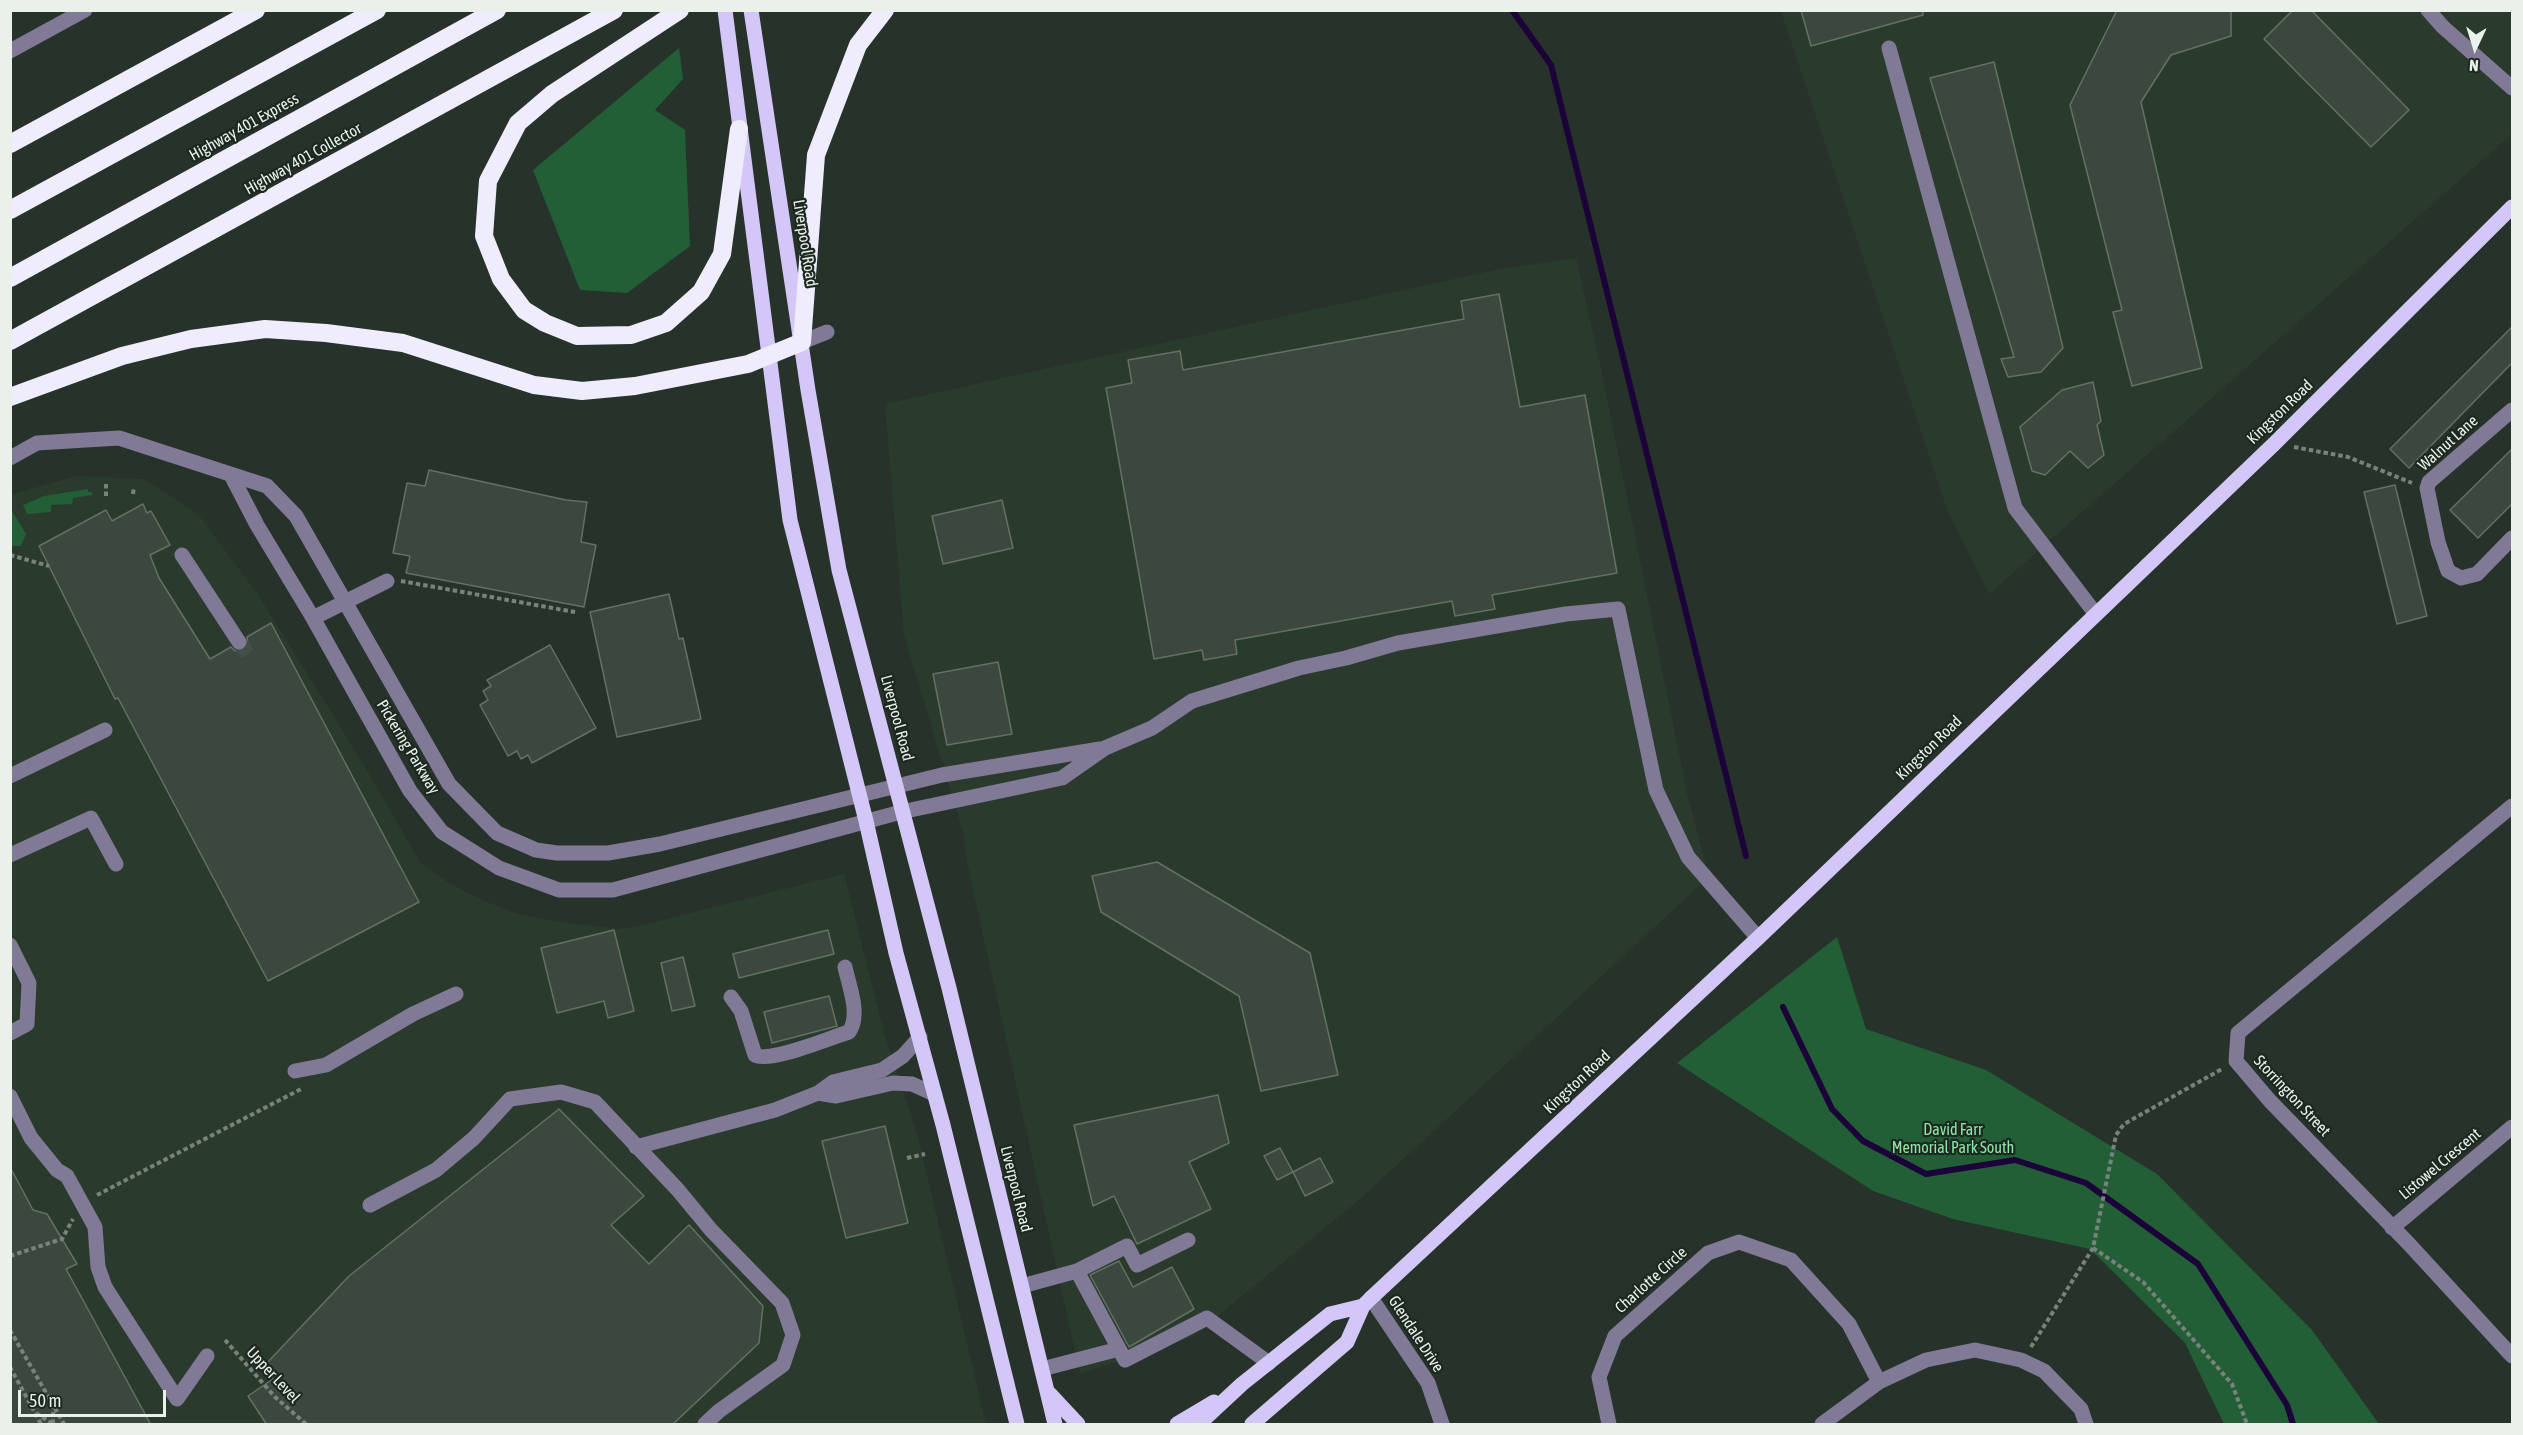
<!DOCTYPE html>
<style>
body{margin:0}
#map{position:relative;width:2523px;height:1435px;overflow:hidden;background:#27322a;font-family:"Asap Condensed",sans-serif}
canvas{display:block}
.frame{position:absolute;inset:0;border:12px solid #eaf1eb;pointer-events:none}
.north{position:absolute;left:2445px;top:18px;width:60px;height:60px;-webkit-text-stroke:4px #1d2820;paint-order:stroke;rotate:184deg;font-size:16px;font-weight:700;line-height:24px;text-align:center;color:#eaf1eb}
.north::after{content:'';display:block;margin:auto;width:21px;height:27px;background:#eaf1eb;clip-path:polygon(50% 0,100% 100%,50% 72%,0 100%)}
.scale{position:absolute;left:18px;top:1390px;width:148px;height:27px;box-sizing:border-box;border:3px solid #eaf1eb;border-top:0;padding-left:8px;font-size:18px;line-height:21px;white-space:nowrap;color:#eaf1eb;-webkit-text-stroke:4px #1d2820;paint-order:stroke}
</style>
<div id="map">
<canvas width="2523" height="1435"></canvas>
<div class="frame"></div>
<div class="north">N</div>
<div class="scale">50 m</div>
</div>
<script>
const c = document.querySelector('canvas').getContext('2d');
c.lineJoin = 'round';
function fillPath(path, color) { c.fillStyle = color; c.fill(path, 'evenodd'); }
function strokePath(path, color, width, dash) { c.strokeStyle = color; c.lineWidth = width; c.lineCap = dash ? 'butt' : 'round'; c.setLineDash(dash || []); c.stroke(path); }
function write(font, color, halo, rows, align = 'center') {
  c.font = font + ' "Asap Condensed",sans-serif'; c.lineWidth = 4.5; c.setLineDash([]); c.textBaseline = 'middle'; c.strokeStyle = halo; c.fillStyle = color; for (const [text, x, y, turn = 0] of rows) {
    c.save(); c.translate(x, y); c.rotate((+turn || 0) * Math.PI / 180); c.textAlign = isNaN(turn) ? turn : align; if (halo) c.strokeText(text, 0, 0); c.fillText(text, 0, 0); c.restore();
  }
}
const built = new Path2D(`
 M 1781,11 L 2512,11 L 2512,134 L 1989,594 L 1948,512 Z
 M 1576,258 L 1603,378 L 1687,793 L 1709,877 L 1359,1200 L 1192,1337 L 1080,1374 L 968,867 L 963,832 L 904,635 L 885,404 L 1495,270 Z
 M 76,476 L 144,479 L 198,514 L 259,596 L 364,765 L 420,862 L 447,882 L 482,900 L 515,913 L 559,922 L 619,929 L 639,926 L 844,874 L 884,1033 L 918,1137 L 986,1424 L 11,1424 L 10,495 Z`);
const green = new Path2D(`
 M 679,48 L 683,79 L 655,110 L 685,130 L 690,246 L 627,293 L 580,290 L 533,170 Z
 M 88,489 L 88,492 L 92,492 L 92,495 L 73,498 L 72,504 L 51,505 L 51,512 L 27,514 L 23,505 L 44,496 Z
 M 12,511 L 26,534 L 21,546 L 11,546 Z
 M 1837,937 L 1866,1029 L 1986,1070 L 2157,1174 L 2312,1330 L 2379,1424 L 2224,1424 L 2185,1343 L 2090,1249 L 1953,1219 L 1873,1191 L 1677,1063 Z`);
const stream = new Path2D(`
 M 1512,10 L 1551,65 L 1746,856
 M 1783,1007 L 1832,1109 L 1863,1141 L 1926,1174 L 2015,1160 L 2086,1183 L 2198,1264 L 2287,1405 L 2293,1424`);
const building = new Path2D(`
 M 1801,10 L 1923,10 L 1923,15 L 1811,46 Z
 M 2117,10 L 2231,10 L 2231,36 L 2171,55 L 2141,102 L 2202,368 L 2132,386 L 2113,312 L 2122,310 L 2070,105 Z
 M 2293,10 L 2311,10 L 2409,110 L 2371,147 L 2264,39 Z
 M 1994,62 L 2063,348 L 2041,372 L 2008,377 L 2001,359 L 2014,357 L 1930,78 Z
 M 1499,294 L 1520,407 L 1585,395 L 1617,573 L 1492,595 L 1495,609 L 1455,616 L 1452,601 L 1235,640 L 1237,654 L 1204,660 L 1202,650 L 1154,659 L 1106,388 L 1132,383 L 1128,360 L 1180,351 L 1183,370 L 1464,319 L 1461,301 Z
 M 2512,327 L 2512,363 L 2409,468 L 2390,449 Z
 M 2093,382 L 2101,421 L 2097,425 L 2104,455 L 2088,468 L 2070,451 L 2045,475 L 2032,471 L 2020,427 L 2062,390 Z
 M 2512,449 L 2512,504 L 2478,538 L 2450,510 Z
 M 429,470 L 566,500 L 587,502 L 581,542 L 596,545 L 584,607 L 406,573 L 410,556 L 393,553 L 407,483 L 425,486 Z
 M 2395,485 L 2427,616 L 2397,624 L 2364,492 Z
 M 1002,500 L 1013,548 L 943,564 L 932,516 Z
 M 143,504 L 147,513 L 151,511 L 170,545 L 150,555 L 159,578 L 210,659 L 231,647 L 235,651 L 244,650 L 248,646 L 247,637 L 271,623 L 419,902 L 268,981 L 118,698 L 115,699 L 39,546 L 106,510 L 112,521 Z
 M 669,594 L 679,639 L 683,638 L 701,719 L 617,737 L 590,612 Z
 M 550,645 L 596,728 L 532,763 L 528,755 L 521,759 L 517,751 L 508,756 L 480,705 L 488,700 L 483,691 L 491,686 L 487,680 Z
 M 998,662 L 1012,734 L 947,745 L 933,674 Z
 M 1157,862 L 1310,953 L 1338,1075 L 1261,1091 L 1239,996 L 1101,912 L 1092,876 Z
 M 614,930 L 634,1011 L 608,1018 L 604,1001 L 557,1013 L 541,948 Z
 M 828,930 L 834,954 L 739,978 L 733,954 Z
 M 683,957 L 695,1006 L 672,1011 L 661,963 Z
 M 829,996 L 837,1026 L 772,1043 L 764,1012 Z
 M 1218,1095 L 1229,1143 L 1189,1162 L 1211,1209 L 1137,1244 L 1114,1196 L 1093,1206 L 1074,1125 Z
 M 559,1109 L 644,1196 L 611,1225 L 649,1264 L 689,1225 L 763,1306 L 759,1343 L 672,1425 L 267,1425 L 248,1396 L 273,1379 L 266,1364 L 349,1276 Z
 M 885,1126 L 908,1223 L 846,1238 L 822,1141 Z
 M 1280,1148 L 1293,1172 L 1277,1180 L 1264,1156 Z
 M 1320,1158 L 1333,1182 L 1305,1196 L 1293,1172 Z
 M 10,1167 L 33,1210 L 47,1214 L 77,1264 L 66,1269 L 151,1425 L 10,1425 Z
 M 1119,1261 L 1133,1287 L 1172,1267 L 1194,1309 L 1129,1347 L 1090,1275 Z`);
const minorTunnel = new Path2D(`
 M 239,642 L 248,655`);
const path = new Path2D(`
 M 2294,447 L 2348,457 L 2412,483
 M 133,494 L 134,487
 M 106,496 L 106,484
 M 10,555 L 49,566
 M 401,581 L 575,612
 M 907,1158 L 925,1154
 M 97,1195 L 303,1088
 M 2093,1248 L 2143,1282 L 2232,1384 L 2247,1424
 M 10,1256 L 62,1239 L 73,1219
 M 10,1330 L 64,1424
 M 225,1340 L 275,1397 L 306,1424
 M 2031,1347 L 2093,1248 L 2116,1135 L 2124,1124 L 2222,1069
 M 10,1367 L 41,1424
 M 36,1413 L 53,1424
 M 53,1424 L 53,1406`);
const minor = new Path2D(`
 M 2428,10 L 2443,27 L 2512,88
 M 1889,48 L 2015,508 L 2095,613
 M 10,51 L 85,10
 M 802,342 L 827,332
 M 2512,410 L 2429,482 L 2427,488 L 2438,542 L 2448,571 L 2461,578 L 2477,574 L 2512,538
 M 10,458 L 37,443 L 119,438 L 267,486 L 296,516 L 449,784 L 497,833 L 536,850 L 557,853 L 608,853 L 660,844 L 942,775 L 1100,749
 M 231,475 L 257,525 L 313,618 L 410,791 L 442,832 L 499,868 L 559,890 L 613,890 L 901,812 L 1062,778 L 1105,748 L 1152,728 L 1192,701 L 1299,668 L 1346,658 L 1398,643 L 1566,614 L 1618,609 L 1656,790 L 1688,857 L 1758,938
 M 182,555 L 239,642
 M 313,618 L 387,581
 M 10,776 L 105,730
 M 2512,806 L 2238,1033 L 2236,1061 L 2270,1101 L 2409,1244 L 2512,1356
 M 10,855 L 91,818 L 116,864
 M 10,945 L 29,983 L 27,1024 L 10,1033
 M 731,997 L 741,1011 L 755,1055 C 771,1063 829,1038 849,1032 C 861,1015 849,986 845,967
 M 295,1071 L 326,1065 L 413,1014 L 456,994
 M 818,1093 L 836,1096 L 893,1083 L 912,1084 L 934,1094
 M 10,1096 L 31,1138 L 57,1170 L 67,1176 L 95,1227 L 98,1267 L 105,1287 L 177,1399 L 207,1356
 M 636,1147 L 775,1110 L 818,1093 L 833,1082 L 882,1070 L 903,1056 L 920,1037
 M 370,1205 L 436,1170 L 474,1138 L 510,1099 L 561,1092 L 595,1102 L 678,1190 L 711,1230 L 782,1303 L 793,1335 L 783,1365 L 719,1411 L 705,1424
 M 2392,1228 L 2512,1127
 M 1188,1240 L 1137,1265 L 1127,1246 L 1077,1271 L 1125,1360 L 1207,1318 L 1269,1363
 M 1022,1286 L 1077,1271
 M 1371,1298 L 1428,1383 L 1442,1424
 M 1042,1369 L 1119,1349
 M 1609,1424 L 1599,1377 L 1615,1336 L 1708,1253 L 1739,1242 L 1791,1260 L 1849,1324 L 1879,1382
 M 1822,1424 L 1879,1382 L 1926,1360 L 1975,1350 L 2021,1360 L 2044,1371 L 2081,1409 L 2086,1424`);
const major = new Path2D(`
 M 725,10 L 790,520 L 866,821 L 896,953 L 943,1125 L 1017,1424
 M 751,10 L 808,390 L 839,570 L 949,988 L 1055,1424
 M 1050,1394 L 1078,1424
 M 1177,1424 L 1214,1402
 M 1199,1424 L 1242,1384 L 1330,1314 L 1363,1306
 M 1252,1424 L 1347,1342 L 1363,1306 L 1371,1298 L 1758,938 L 2274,444 L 2512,207`);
const highway = new Path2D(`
 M 680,10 L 552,94 L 518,123 L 488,181 L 484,236 L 501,279 L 524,310 L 545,323 L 577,336 L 631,335 L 666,323 L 701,292 L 722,254 L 739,129
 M 10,144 L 256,10
 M 10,210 L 377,10
 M 10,278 L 497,10
 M 10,341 L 614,10
 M 10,397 L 122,356 L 191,339 L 265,329 L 326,333 L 403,343 L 534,385 L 582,391 L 635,386 L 748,364 L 802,342 L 816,155 L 858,45 L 885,10`);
const streetNames = [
 ["Highway 401 Express",244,127,-29],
 ["Highway 401 Collector",303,159,-29],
 ["Liverpool Road",805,243,81],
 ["Kingston Road",2280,412,-44],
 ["Walnut Lane",2448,443,-42],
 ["Liverpool Road",897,718,75],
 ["Pickering Parkway",408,747,59],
 ["Kingston Road",1929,748,-44],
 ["Kingston Road",1577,1082,-43],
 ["Storrington Street",2292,1096,47],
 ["Listowel Crescent",2440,1164,-40],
 ["Liverpool Road",1016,1189,76],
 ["Charlotte Circle",1651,1280,-42],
 ["Glendale Drive",1416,1334,57],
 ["Upper Level",273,1375,47]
];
const parkNames = [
 ["David Farr",1953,1130],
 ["Memorial Park South",1953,1148]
];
fillPath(built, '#2a3b2e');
fillPath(green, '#225f37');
strokePath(stream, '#1b033a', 6);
fillPath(building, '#3c483e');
strokePath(building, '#637066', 1.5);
strokePath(minorTunnel, '#444f47', 15, [15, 8]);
strokePath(path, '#79827b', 4, [4.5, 3]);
strokePath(minor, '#817a97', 15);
strokePath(major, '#d2c7f6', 15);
strokePath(highway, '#efecfb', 18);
write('16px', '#eaf1eb', '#1d2820', streetNames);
write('16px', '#8ce7a5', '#1d2820', parkNames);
</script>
